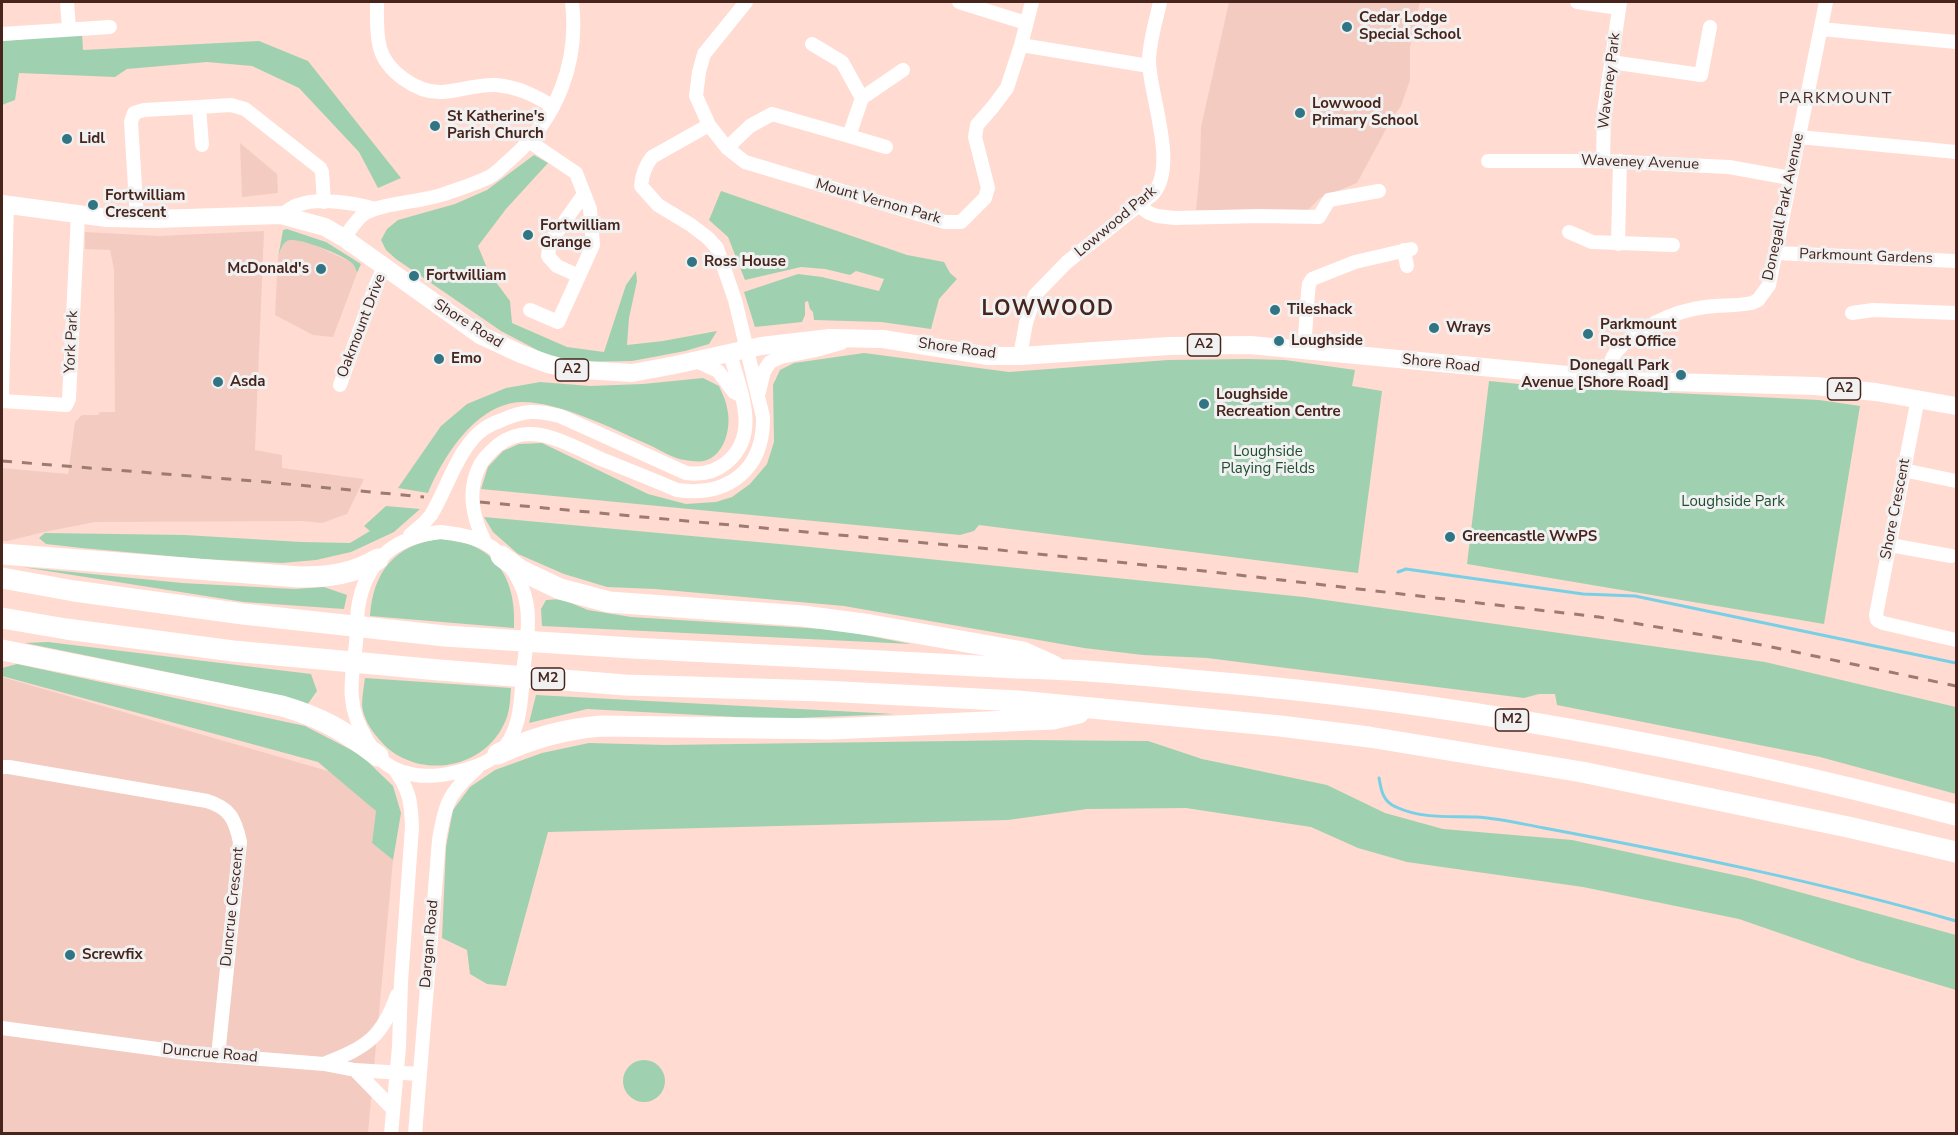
<!DOCTYPE html>
<style>
body{margin:0}
#map{position:relative;width:1958px;height:1135px;overflow:hidden;background:#ffdbd1;font-family:"Nunito Sans",sans-serif}
canvas{display:block}
.frame{position:absolute;inset:0;border:3px solid #47251d;pointer-events:none}
</style>
<div id="map">
<canvas width="1958" height="1135"></canvas>
<div class="frame"></div>
</div>
<script>
const c = document.querySelector('canvas').getContext('2d');
c.lineJoin = 'round';
function fillPath(path, color) { c.fillStyle = color; c.fill(path, 'evenodd'); }
function strokePath(path, color, width, dash) { c.strokeStyle = color; c.lineWidth = width; c.lineCap = dash ? 'butt' : 'round'; c.setLineDash(dash || []); c.stroke(path); }
function write(font, color, halo, rows, align = 'center') {
  c.font = font + ' "Nunito Sans",sans-serif'; c.lineWidth = 6; c.setLineDash([]); c.textBaseline = 'middle'; c.strokeStyle = halo; c.fillStyle = color; for (const [text, x, y, turn = 0] of rows) {
    c.save(); c.translate(x, y); c.rotate((+turn || 0) * Math.PI / 180); c.textAlign = isNaN(turn) ? turn : align; if (halo) c.strokeText(text, 0, 0); c.fillText(text, 0, 0); c.restore();
  }
}
const built = new Path2D(`
 M 1229,2 L 1420,2 L 1410,47 L 1410,80 L 1401,106 L 1391,120 L 1357,183 L 1320,198 L 1306,212 L 1196,210 L 1200,169 L 1201,127 Z
 M 240,143 L 277,174 L 278,193 L 242,197 Z
 M 264,231 L 255,450 L 282,455 L 282,468 L 364,479 L 347,514 L 322,523 L 303,521 L 95,522 L 44,532 L 8,541 L 2,541 L 2,468 L 68,474 L 75,422 L 82,415 L 98,415 L 100,412 L 115,412 L 114,269 L 110,250 L 85,249 L 85,232 L 158,236 Z
 M 293,239 L 308,242 L 353,263 L 357,273 L 333,337 L 313,335 L 275,315 L 278,258 L 282,246 L 288,240 Z
 M 2,677 L 335,773 L 376,811 L 372,843 L 393,860 L 368,1133 L 2,1133 Z`);
const green = new Path2D(`
 M 82,34 L 83,50 L 259,41 L 308,61 L 401,178 L 378,188 L 359,152 L 299,88 L 252,66 L 207,62 L 127,69 L 115,77 L 19,73 L 15,100 L 2,105 L 2,41 Z
 M 534,155 L 548,163 L 506,209 L 478,246 L 489,273 L 510,301 L 512,323 L 567,347 L 604,352 L 626,285 L 636,271 L 637,281 L 629,318 L 627,345 L 663,341 L 717,331 L 709,344 L 685,351 L 632,361 L 574,362 L 541,352 L 501,331 L 396,259 L 386,250 L 381,240 L 387,229 L 398,220 L 455,204 L 487,190 Z
 M 721,191 L 907,255 L 944,262 L 950,273 L 957,279 L 939,299 L 931,329 L 881,322 L 814,320 L 813,312 L 810,309 L 808,301 L 805,302 L 805,315 L 802,322 L 755,327 L 744,292 L 798,274 L 822,277 L 879,291 L 884,279 L 856,271 L 850,275 L 825,269 L 801,267 L 745,280 L 728,237 L 709,220 Z
 M 287,229 L 326,242 L 361,264 L 357,273 C 357,272 354,265 353,264 C 346,256 295,235 287,241 C 281,245 280,252 278,258 L 283,230 Z
 M 864,353 L 1009,372 L 1168,360 L 1248,359 L 1285,360 L 1355,370 L 1352,386 L 1382,391 L 1358,573 L 979,525 L 974,531 L 960,535 L 481,489 L 488,467 L 503,451 L 519,444 L 542,443 L 648,494 L 686,504 L 716,502 L 732,497 L 750,484 L 767,464 L 774,442 L 773,385 L 780,370 L 794,363 Z
 M 703,378 L 719,386 C 722,393 726,400 727,408 C 732,426 725,456 704,461 C 699,462 690,461 685,460 C 673,459 659,449 647,444 C 613,429 560,402 522,402 C 477,403 444,455 428,493 L 398,488 L 441,426 L 467,404 L 506,388 L 540,382 L 590,386 L 643,384 Z
 M 1489,381 L 1549,387 L 1819,400 L 1860,406 L 1824,624 L 1467,564 Z
 M 386,506 L 420,509 L 394,532 L 351,552 L 316,560 L 282,563 L 202,559 L 82,548 L 46,544 L 39,538 L 45,533 L 185,535 L 301,542 L 350,543 L 370,531 L 364,526 Z
 M 484,517 L 790,545 L 1304,597 L 1765,662 L 1956,707 L 1956,794 L 1820,757 L 1557,705 L 1555,694 L 1539,694 L 1524,698 L 1207,658 L 1143,655 L 1084,648 L 844,606 L 655,589 L 607,587 L 564,574 L 518,554 L 493,532 Z
 M 440,539 C 494,541 517,578 514,628 L 370,616 C 373,572 395,544 440,539 Z
 M 22,567 L 182,583 L 295,589 L 324,587 L 347,595 L 344,609 L 244,602 Z
 M 561,599 L 588,610 L 631,617 L 839,630 L 911,644 L 542,626 L 541,609 L 546,600 Z
 M 48,642 L 311,674 L 317,691 L 307,705 L 241,687 L 25,643 Z
 M 17,664 L 305,726 L 361,755 L 393,786 L 401,813 L 393,860 L 372,843 L 376,811 L 318,762 L 2,676 L 2,668 Z
 M 365,678 L 511,688 C 510,700 510,713 504,724 C 481,773 411,780 378,738 C 370,729 363,717 362,705 C 362,696 364,686 365,678 Z
 M 536,695 L 894,714 L 774,719 L 587,709 L 529,723 Z
 M 1025,740 L 1148,741 L 1202,759 L 1327,785 L 1385,813 L 1443,829 L 1572,840 L 1748,878 L 1956,935 L 1956,990 L 1860,961 L 1739,919 L 1583,887 L 1407,862 L 1358,848 L 1311,827 L 1186,808 L 1087,809 L 1008,820 L 548,832 L 506,986 L 487,984 L 470,974 L 467,950 L 442,938 L 446,847 L 453,810 L 470,787 L 495,770 L 542,753 L 589,743 L 666,745 Z
 M623 1081a21 21 0 1 1 42 0a21 21 0 1 1-42 0Z`);
const stream = new Path2D(`
 M 1398,572 L 1406,569 L 1583,594 L 1635,596 L 1956,663
 M 1379,778 C 1381,790 1383,802 1396,807 C 1422,819 1448,816 1476,817 C 1498,818 1522,824 1544,828 C 1683,854 1820,882 1956,921`);
const minor = new Path2D(`
 M 67,2 L 69,29
 M 377,2 C 377,16 376,34 380,48 C 386,71 417,93 441,92 C 459,91 478,84 496,85 C 518,87 534,95 552,106
 M 746,2 L 704,54 L 699,72 L 696,96 L 709,125 L 727,148 L 745,162 L 945,222 L 961,222 L 985,198 L 988,188 L 975,137 L 977,125 L 992,108 L 1007,88 L 1021,45 L 1032,2
 M 959,2 L 1026,23
 M 1577,2 L 1619,8
 M 1821,29 L 1956,42
 M 2,34 L 110,27
 M 812,44 L 842,62 L 862,98 L 849,136 L 886,147
 M 1021,45 L 1149,66
 M 1611,62 L 1701,75 L 1710,27
 M 862,98 L 903,70
 M 1799,137 L 1956,152
 M 202,145 L 199,107 L 231,105 L 245,109 L 320,168 L 322,172 L 324,202
 M 727,148 L 750,126 L 772,114 L 849,136
 M 1488,161 L 1603,161 L 1729,167 L 1790,178
 M 1603,161 L 1604,112 L 1620,2
 M 1139,206 L 1149,213 L 1157,216 L 1175,218 L 1259,216 L 1319,217 L 1329,200 L 1379,191
 M 281,215 C 286,212 292,207 298,205 C 318,197 355,203 375,209
 M 137,219 L 131,122 L 134,113 L 144,110 L 199,107
 M 1569,232 L 1592,242 L 1673,245
 M 344,238 C 350,230 356,220 364,214 C 380,203 423,202 444,194 C 459,189 478,183 491,176 C 499,171 506,163 512,158 C 558,117 579,62 572,2
 M 1618,244 L 1620,161
 M 1404,250 L 1407,266
 M 1776,253 L 1956,261
 M 579,276 L 557,266 L 548,256 L 550,242 L 584,194
 M 530,310 L 558,322 L 593,245 L 590,209 L 576,173 L 530,142
 M 1852,313 L 1873,310 L 1956,313
 M 1304,350 L 1308,293 L 1309,284 L 1312,279 L 1355,262 L 1411,249
 M 1020,356 L 1026,323 L 1035,295 L 1067,262 L 1153,194 C 1178,166 1150,96 1149,62 C 1149,42 1156,21 1160,2
 M 696,361 L 718,371 L 734,392 L 740,395
 M 1607,379 C 1608,370 1610,360 1616,352 C 1636,328 1674,311 1705,307 C 1721,305 1737,306 1752,303 L 1758,300 L 1769,285 L 1826,2
 M 340,385 L 375,287 L 384,267
 M 759,392 L 764,371 L 770,362 L 781,357 L 816,350 L 841,343
 M 2,396 L 7,204
 M 1918,398 L 1876,615 L 1877,620 L 1883,623 L 1956,640
 M 2,401 L 66,405 L 69,399 L 78,214
 M 1903,470 L 1956,481
 M 441,532 C 456,534 471,536 485,543 C 504,553 522,580 526,601 C 531,623 525,651 523,674 C 521,701 521,734 498,754 C 486,764 472,768 457,772 C 430,779 396,778 377,755 C 373,751 370,745 367,740 C 359,727 353,713 352,698 C 350,681 354,661 356,643 C 357,629 356,612 360,598 C 370,556 399,536 441,532 Z
 M 410,535 L 424,523 L 431,515 C 447,489 459,445 485,428 C 490,425 496,422 502,420 C 524,410 537,410 560,416 L 686,473 C 701,475 715,472 726,463 C 762,434 739,389 730,353
 M 486,544 C 473,519 466,492 480,465 C 484,457 491,451 498,445 C 531,419 569,445 601,459 C 626,469 652,479 677,490 C 728,497 764,470 763,417 L 735,300 L 717,248 L 708,238 L 691,225 L 658,205 L 641,186 C 642,174 645,166 652,157 L 709,125
 M 1890,545 L 1951,556
 M 2,767 L 9,767 L 207,801 C 230,808 235,819 240,842 L 218,1056
 M 2,1028 L 187,1053 L 324,1064 L 355,1070 L 420,1074
 M 326,1063 C 366,1047 382,1038 397,995
 M 355,1070 L 393,1109
 M 391,1134 L 399,1047 L 401,982 L 412,827 C 411,802 410,791 395,770
 M 415,1134 L 439,840 C 445,803 449,793 477,768`);
const major = new Path2D(`
 M 2,204 L 107,218 L 155,219 L 281,215 L 325,227 L 344,238 L 480,335 L 521,354 L 548,364 L 568,369 L 632,373 L 675,365 L 761,346 L 830,338 L 883,339 L 988,356 L 1020,356 L 1169,346 L 1250,345 L 1631,381 L 1815,386 L 1876,392 L 1956,406`);
const highway = new Path2D(`
 M 2,554 L 300,577 C 328,577 354,574 378,559
 M 501,556 L 520,570 L 560,589 L 609,602 L 803,616 L 871,625 L 1023,652 L 1054,666
 M 2,578 L 74,591 L 243,614 L 445,636 L 632,648 L 1016,668 C 1078,669 1140,675 1202,681 C 1457,702 1710,750 1956,815
 M 2,618 L 66,629 L 233,651 L 439,670 L 625,685 L 823,691 L 1018,701 L 1280,726 L 1369,737 L 1582,772 L 1848,827 L 1956,852
 M 2,650 L 282,706 C 321,717 346,732 378,756
 M 498,754 C 532,738 564,729 601,726 L 831,729 L 1053,719 L 1079,713`);
const rail = new Path2D(`
 M 2,461 L 266,482 L 424,497
 M 480,502 L 970,547 L 1204,571 L 1599,617 L 1767,646 L 1956,686`);
const markers = [
 [1347,27,6,"#317584"],
 [1300,113,6,"#317584"],
 [435,126,6,"#317584"],
 [67,139,6,"#317584"],
 [93,205,6,"#317584"],
 [528,235,6,"#317584"],
 [692,262,6,"#317584"],
 [321,269,6,"#317584"],
 [414,276,6,"#317584"],
 [1275,310,6,"#317584"],
 [1434,328,6,"#317584"],
 [1588,334,6,"#317584"],
 [1279,341,6,"#317584"],
 [439,359,6,"#317584"],
 [1681,375,6,"#317584"],
 [218,382,6,"#317584"],
 [1204,404,6,"#317584"],
 [1450,537,6,"#317584"],
 [70,955,6,"#317584"]
];
const shields = [
 [1204,345,33],
 [572,370,33],
 [1844,389,33],
 [548,679,33],
 [1512,720,33]
];
const shieldNames = [
 ["A2",1204,345],
 ["A2",572,370],
 ["A2",1844,389],
 ["M2",548,679],
 ["M2",1512,720]
];
const poiNames = [
 ["Cedar Lodge",1359,18],
 ["Special School",1359,35],
 ["Lowwood",1312,104],
 ["Primary School",1312,121],
 ["St Katherine's",447,117],
 ["Parish Church",447,134],
 ["Lidl",79,139],
 ["Fortwilliam",105,196],
 ["Crescent",105,213],
 ["Fortwilliam",540,226],
 ["Grange",540,243],
 ["Ross House",704,262],
 ["McDonald's",309,269,"right"],
 ["Fortwilliam",426,276],
 ["Tileshack",1287,310],
 ["Parkmount",1600,325],
 ["Post Office",1600,342],
 ["Wrays",1446,328],
 ["Loughside",1291,341],
 ["Emo",451,359],
 ["Donegall Park",1669,366,"right"],
 ["Avenue [Shore Road]",1669,383,"right"],
 ["Asda",230,382],
 ["Loughside",1216,395],
 ["Recreation Centre",1216,412],
 ["Greencastle WwPS",1462,537],
 ["Screwfix",82,955]
];
const streetNames = [
 ["Waveney Park",1610,81,-83],
 ["Waveney Avenue",1640,163,2],
 ["Mount Vernon Park",878,202,16],
 ["Donegall Park Avenue",1784,207,-78],
 ["Lowwood Park",1116,222,-40],
 ["Parkmount Gardens",1866,257,2],
 ["Shore Road",468,324,32],
 ["Oakmount Drive",362,326,-69],
 ["York Park",72,342,-87],
 ["Shore Road",957,349,8],
 ["Shore Road",1441,364,6],
 ["Shore Crescent",1896,509,-79],
 ["Duncrue Crescent",233,907,-84],
 ["Dargan Road",430,944,-85],
 ["Duncrue Road",210,1054,5]
];
const parkNames = [
 ["Loughside",1268,452],
 ["Playing Fields",1268,469],
 ["Loughside Park",1733,502]
];
const neighbourhoodNames = [
 ["PARKMOUNT",1836,99]
];
const districtNames = [
 ["LOWWOOD",1048,310]
];
fillPath(built, '#f3cbc1');
fillPath(green, '#9fd1b0');
strokePath(stream, '#78d0e6', 3);
strokePath(minor, '#fff', 14);
strokePath(major, '#fff', 18);
strokePath(highway, '#fff', 21);
strokePath(rail, '#9e7b72', 3, [10, 10]);
for (const [x, y, r, color] of markers) { const dot = new Path2D(); dot.arc(x, y, r, 0, 2 * Math.PI); c.fillStyle = color; c.fill(dot); strokePath(dot, '#f1f1f1', 2); }
for (const [x, y, w] of shields) { const box = new Path2D(); box.roundRect(x - w / 2, y - 11, w, 22, 4.5); c.fillStyle = '#f1f1f1'; c.fill(box); strokePath(box, '#47251d', 1.5); }
write('bold 14px', '#47251d', null, shieldNames);
write('bold 15px', '#47251d', '#f1f1f1', poiNames, 'left');
write('15px', '#47251d', '#f1f1f1', streetNames);
write('15px', '#1e4e32', '#f1f1f1', parkNames);
c.letterSpacing = '1.5px';
write('16px', '#47251d', '#f1f1f1', neighbourhoodNames);
c.letterSpacing = '0px';
c.letterSpacing = '1.5px';
write('bold 21px', '#47251d', '#f1f1f1', districtNames);
c.letterSpacing = '0px';
</script>
